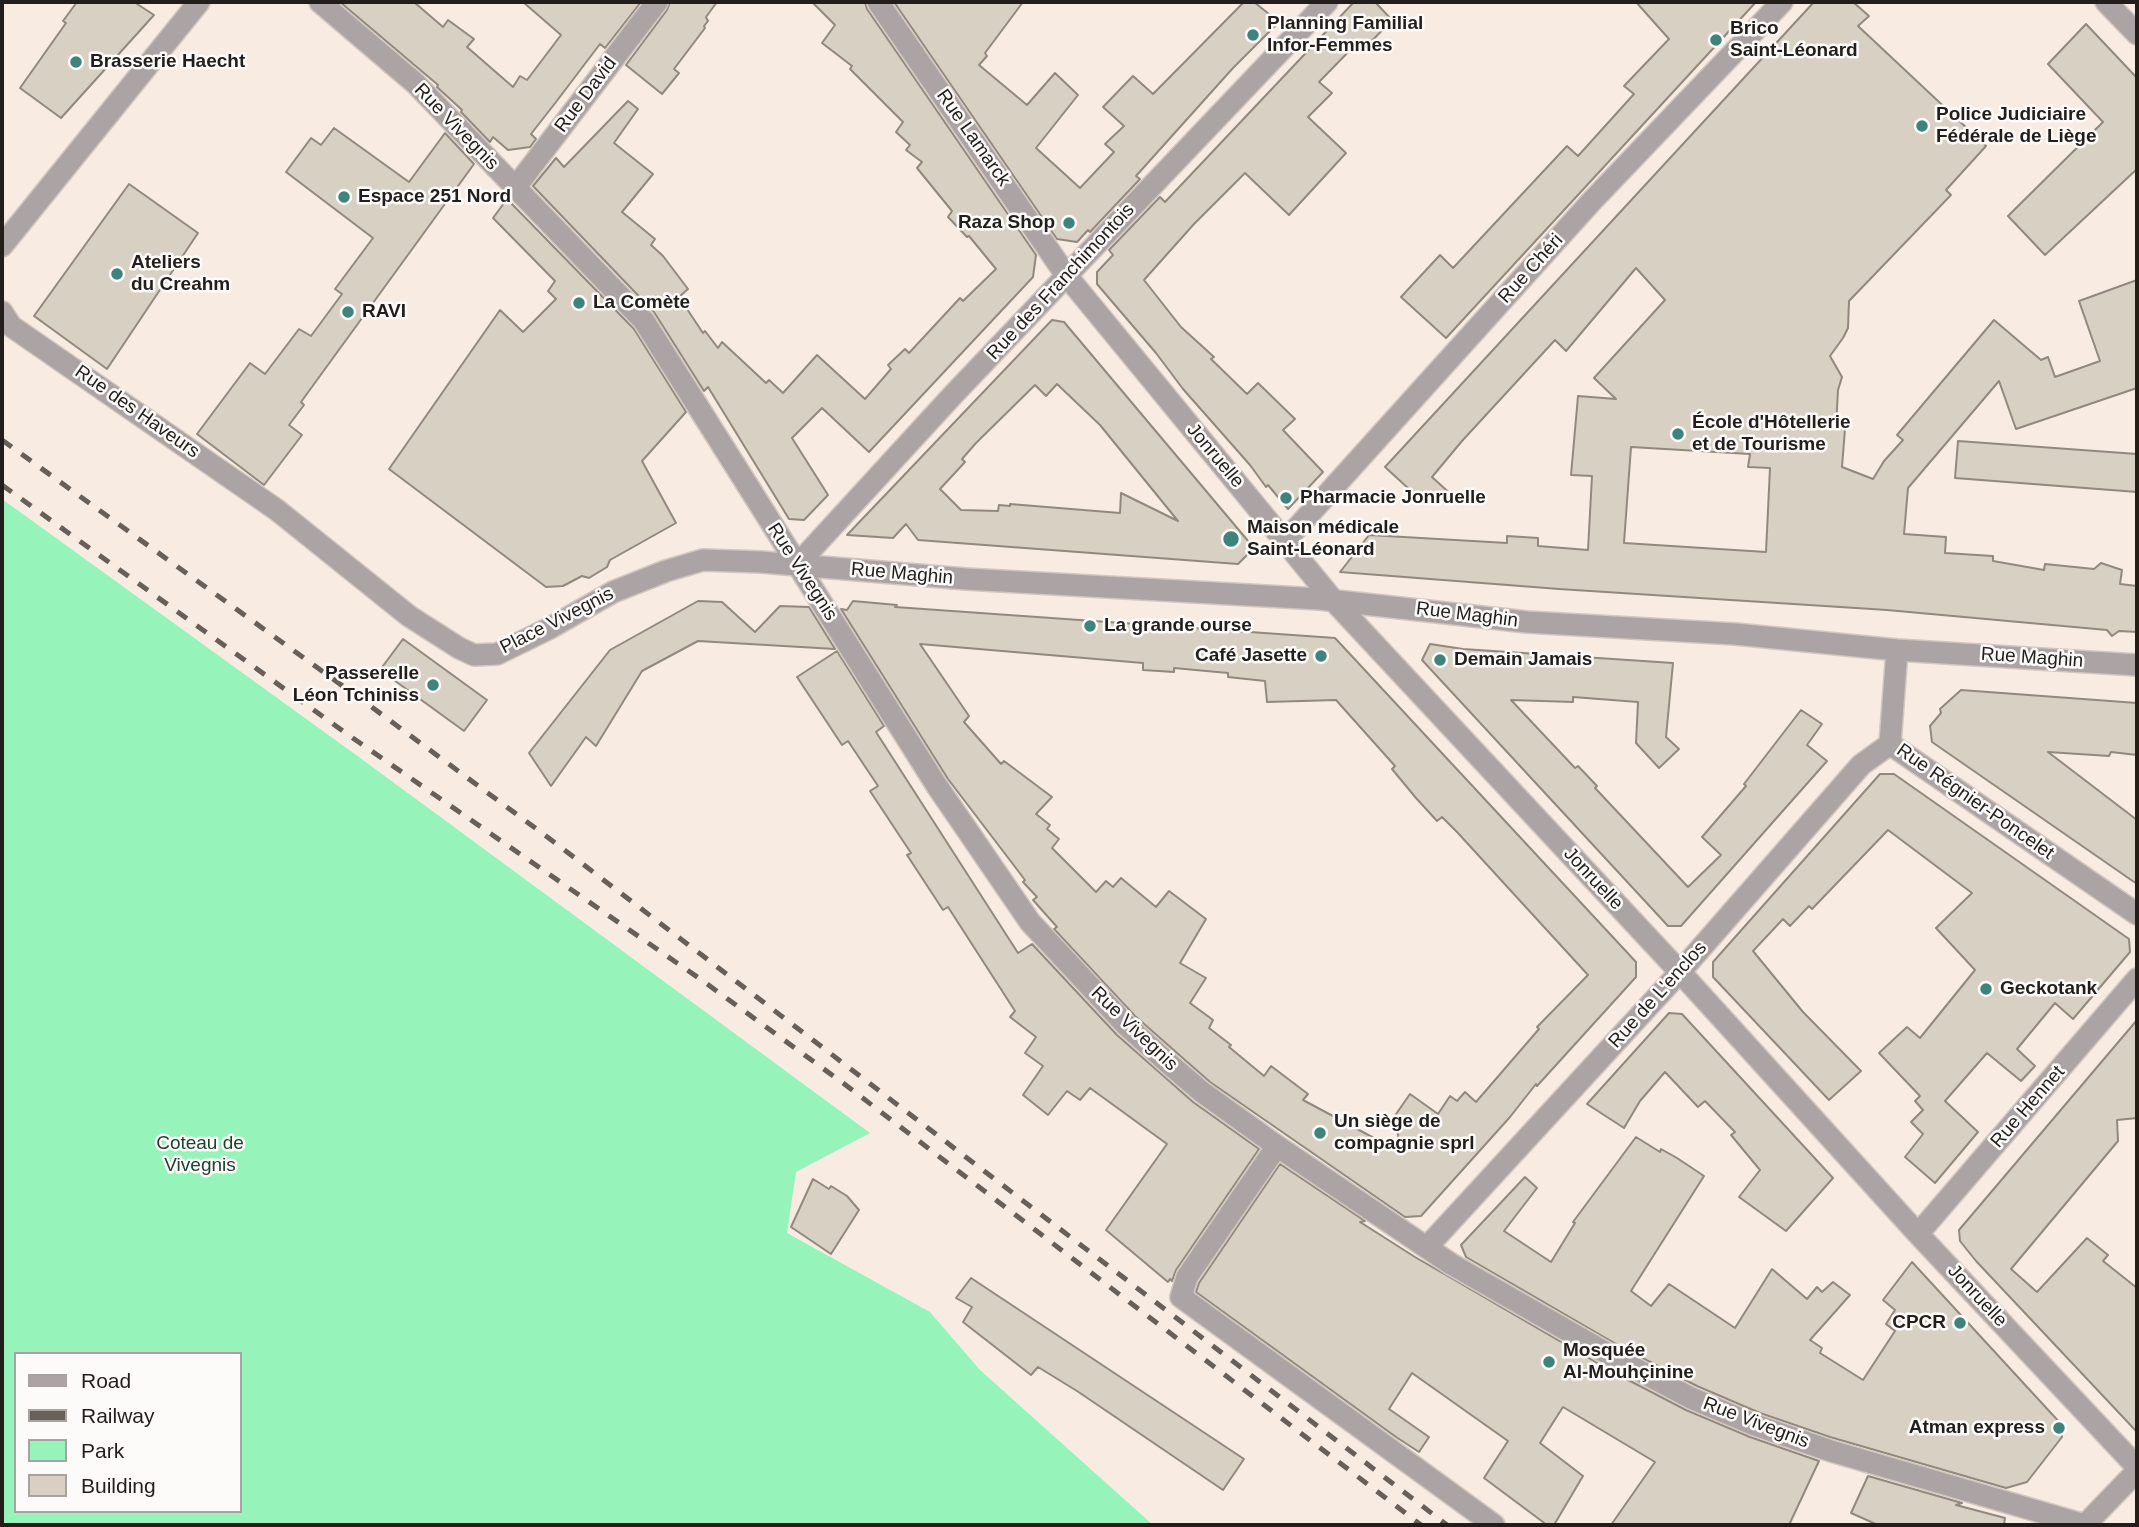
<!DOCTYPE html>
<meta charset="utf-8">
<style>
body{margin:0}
#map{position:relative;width:2139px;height:1527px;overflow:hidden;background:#f8ebe2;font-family:Arial,sans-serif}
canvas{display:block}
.frame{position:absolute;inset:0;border:4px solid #231e1b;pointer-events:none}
.legend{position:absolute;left:14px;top:1352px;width:228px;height:161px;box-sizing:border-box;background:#fdfbf9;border:2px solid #a6a3a0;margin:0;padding:9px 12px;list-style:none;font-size:21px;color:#231e1b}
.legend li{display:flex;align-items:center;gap:14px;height:35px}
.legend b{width:35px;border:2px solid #a6a3a0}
</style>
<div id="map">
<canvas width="2139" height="1527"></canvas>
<div class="frame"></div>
<ul class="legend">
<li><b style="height:9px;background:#aca4a4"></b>Road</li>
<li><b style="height:9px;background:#665f5a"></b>Railway</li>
<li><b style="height:19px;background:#96f4bb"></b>Park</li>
<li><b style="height:19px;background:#d9d0c4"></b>Building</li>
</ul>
</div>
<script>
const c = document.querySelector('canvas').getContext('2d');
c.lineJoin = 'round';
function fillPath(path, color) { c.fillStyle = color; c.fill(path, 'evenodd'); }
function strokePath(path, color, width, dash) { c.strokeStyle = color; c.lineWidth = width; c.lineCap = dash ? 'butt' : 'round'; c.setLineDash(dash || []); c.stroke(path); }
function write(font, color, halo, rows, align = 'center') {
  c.font = font + ' Arial,sans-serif'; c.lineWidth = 5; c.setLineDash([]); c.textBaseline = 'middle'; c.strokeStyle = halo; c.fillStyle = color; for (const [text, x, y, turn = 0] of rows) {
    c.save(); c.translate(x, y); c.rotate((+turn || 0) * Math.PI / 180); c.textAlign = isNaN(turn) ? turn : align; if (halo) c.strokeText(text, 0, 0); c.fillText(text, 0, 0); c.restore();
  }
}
const green = new Path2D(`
 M 2,499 L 363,760 L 870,1133 L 796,1172 L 787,1233 L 930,1312 L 980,1370 L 1153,1525 L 2,1525 ZM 16,1354 L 240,1354 L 240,1511 L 16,1511 Z`);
const building = new Path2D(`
 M 77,2 L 134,2 L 154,15 L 61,118 L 20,88 L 66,23 L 63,21 Z
 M 340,2 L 414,2 L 443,27 L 448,20 L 474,39 L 467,47 L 513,87 L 520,76 L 527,80 L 561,35 L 523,2 L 641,2 L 605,48 L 600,44 L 556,102 L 531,134 L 536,139 L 530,147 L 508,150 L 493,137 L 490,142 L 461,112 L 462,110 L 437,87 L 438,85 Z
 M 670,2 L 717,2 L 706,17 L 708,21 L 704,26 L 705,28 L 674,69 L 679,73 L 662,94 L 626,65 L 667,10 Z
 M 812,2 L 865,2 L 867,9 L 1036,255 L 1033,277 L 869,452 L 822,408 L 792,438 L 828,495 L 804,520 L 789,519 L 708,387 L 704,391 L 654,312 L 533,186 L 556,158 L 564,167 L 628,101 L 638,109 L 614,143 L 653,174 L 622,212 L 655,239 L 651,245 L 663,256 L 688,289 L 679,297 L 703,333 L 705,331 L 718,348 L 722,342 L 766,383 L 769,380 L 783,393 L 817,355 L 865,399 L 891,369 L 888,365 L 905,349 L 909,353 L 960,298 L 963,301 L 996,269 L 969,236 L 967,237 L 948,217 L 952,211 L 917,168 L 922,162 L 906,150 L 910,145 L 896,132 L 903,122 L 850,69 L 852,66 L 822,43 L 835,25 Z
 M 894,2 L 1023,2 L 985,53 L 987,56 L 979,65 L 1027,105 L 1055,73 L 1078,95 L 1036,148 L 1080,188 L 1114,152 L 1105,144 L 1124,126 L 1103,107 L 1133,76 L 1153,94 L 1244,2 L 1254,2 L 1279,22 L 1233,68 L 1136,176 L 1140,179 L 1090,232 L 1088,230 L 1077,242 L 1057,239 Z
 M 1354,2 L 1375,2 L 1392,20 L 1366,47 L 1359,41 L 1319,82 L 1332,93 L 1308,117 L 1346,153 L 1289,215 L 1245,173 L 1194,224 L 1144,280 L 1181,327 L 1214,357 L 1211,359 L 1247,394 L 1258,383 L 1295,419 L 1283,430 L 1323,472 L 1288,509 L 1268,485 L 1266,487 L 1250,465 L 1183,389 L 1156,353 L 1097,284 L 1097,272 L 1113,255 L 1109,250 L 1160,197 L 1165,202 Z
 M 1636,2 L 1756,2 L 1446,338 L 1401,297 L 1440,255 L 1453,268 L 1567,146 L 1578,156 L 1634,94 L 1624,86 L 1669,39 Z
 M 1814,2 L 1853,2 L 1869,16 L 1858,26 L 1986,146 L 1946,190 L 1951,195 L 1849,301 L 1848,328 L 1843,338 L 1830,356 L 1842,377 L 1838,390 L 1836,428 L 1845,429 L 1842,467 L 1873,479 L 1884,461 L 1903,440 L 1897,435 L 1994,320 L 2041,360 L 2048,357 L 2055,377 L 2100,361 L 2079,301 L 2137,280 L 2137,388 L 2016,429 L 1999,381 L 1908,488 L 1904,534 L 1946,537 L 1945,553 L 1993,556 L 1993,561 L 2044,570 L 2045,564 L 2094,569 L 2101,563 L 2122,570 L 2120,584 L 2137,586 L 2137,632 L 2119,631 L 2112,636 L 2107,630 L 1887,610 L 1559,589 L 1340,572 L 1369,535 L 1507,543 L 1507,536 L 1538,538 L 1538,546 L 1588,550 L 1592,476 L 1571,475 L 1578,396 L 1616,399 L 1594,378 L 1665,300 L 1636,268 L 1566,351 L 1555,340 L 1462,441 L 1432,477 L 1455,498 L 1421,500 L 1385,467 ZM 1631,447 L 1750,454 L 1748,467 L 1770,468 L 1766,552 L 1624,543 Z
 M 2086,24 L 2137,78 L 2137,169 L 2045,255 L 2008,216 L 2103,122 L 2048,64 Z
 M 334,128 L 409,182 L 445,133 L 474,164 L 301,402 L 304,405 L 289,425 L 302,435 L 264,485 L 197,434 L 250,363 L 265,374 L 299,329 L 311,336 L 342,294 L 335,289 L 373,238 L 286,172 L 311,138 L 321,145 Z
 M 129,184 L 198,233 L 107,369 L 34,316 Z
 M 507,199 L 634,329 L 686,412 L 642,461 L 676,523 L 610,560 L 607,567 L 589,578 L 582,576 L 563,586 L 546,587 L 389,469 L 500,310 L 523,332 L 556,299 L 548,291 L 555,281 L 493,218 Z
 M 1052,320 L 1064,322 L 1254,548 L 1238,564 L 918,540 L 906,524 L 893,538 L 847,535 ZM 1057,384 L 1100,425 L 1178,521 L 1121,493 L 1120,513 L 1010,504 L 1010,506 L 999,505 L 998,511 L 961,510 L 940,489 L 965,462 L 962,459 L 976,443 L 1035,385 L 1046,396 Z
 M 1958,441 L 2137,454 L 2137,492 L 1955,478 Z
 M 698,601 L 722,602 L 755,632 L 780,606 L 809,607 L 835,649 L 698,641 L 642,671 L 596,746 L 586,737 L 551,786 L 529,753 L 610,650 Z
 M 853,601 L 897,605 L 895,607 L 1335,638 L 1636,962 L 1636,977 L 1537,1086 L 1536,1084 L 1510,1117 L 1421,1216 L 1405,1217 L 1210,1082 L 1135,1016 L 1054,929 L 1057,927 L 1033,900 L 1037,897 L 1023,882 L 1025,880 L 948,779 L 841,609 L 847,610 ZM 920,644 L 1143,663 L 1143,670 L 1174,672 L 1174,668 L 1228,673 L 1228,677 L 1265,681 L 1267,702 L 1336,700 L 1395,766 L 1392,769 L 1416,798 L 1437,821 L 1442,817 L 1457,832 L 1588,975 L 1537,1027 L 1539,1029 L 1476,1102 L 1465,1092 L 1457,1101 L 1450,1096 L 1438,1114 L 1410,1094 L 1394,1117 L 1402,1153 L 1303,1100 L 1308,1094 L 1271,1066 L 1264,1076 L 1229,1047 L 1231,1045 L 1209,1028 L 1213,1020 L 1190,1003 L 1206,978 L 1180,963 L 1206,919 L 1169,891 L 1156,907 L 1121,878 L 1113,887 L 1106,881 L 1096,892 L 1052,848 L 1059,839 L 1047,829 L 1050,825 L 1036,814 L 1052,797 L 1004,761 L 1001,764 L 964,722 L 969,716 Z
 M 403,639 L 487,700 L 464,731 L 380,670 Z
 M 1430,644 L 1463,649 L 1673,663 L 1666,737 L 1679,749 L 1659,768 L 1636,743 L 1638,702 L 1573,697 L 1573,702 L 1511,700 L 1575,768 L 1578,766 L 1597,786 L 1595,788 L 1688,887 L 1721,855 L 1702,837 L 1746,786 L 1744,784 L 1801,710 L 1822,724 L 1807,745 L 1827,761 L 1681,926 L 1668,926 L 1422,660 Z
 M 837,651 L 884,726 L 876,732 L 1018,953 L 1032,944 L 1117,1035 L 1193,1102 L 1259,1149 L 1176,1270 L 1172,1281 L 1170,1279 L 1168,1282 L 1106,1230 L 1167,1144 L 1090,1088 L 1080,1100 L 1067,1091 L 1048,1115 L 1023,1095 L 1043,1066 L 1025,1053 L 1036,1037 L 1010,1017 L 1015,1011 L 948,907 L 943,910 L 907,855 L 911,853 L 870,791 L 878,786 L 848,741 L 842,745 L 797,677 Z
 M 1961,690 L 2137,703 L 2137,755 L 2111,752 L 2109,756 L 2048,752 L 2137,820 L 2137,884 L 1932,742 L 1930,726 L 1941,713 L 1940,709 Z
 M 1880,774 L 1894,774 L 2129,939 L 2130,952 L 2073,1019 L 2055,1003 L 2017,1049 L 2035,1066 L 2021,1081 L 1987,1053 L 1945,1101 L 1978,1132 L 1935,1183 L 1905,1157 L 1923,1134 L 1911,1122 L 1923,1110 L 1915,1101 L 1920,1096 L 1879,1053 L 1907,1027 L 1920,1038 L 1975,970 L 1936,928 L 1972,893 L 1888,830 L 1812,909 L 1809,906 L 1790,926 L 1783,919 L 1753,951 L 1803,1012 L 1861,1071 L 1829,1100 L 1713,977 L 1713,962 Z
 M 1669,1013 L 1682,1014 L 1833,1178 L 1786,1231 L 1739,1197 L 1760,1170 L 1731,1135 L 1735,1132 L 1705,1101 L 1698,1107 L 1665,1072 L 1640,1101 L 1624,1128 L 1587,1104 Z
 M 2137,1020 L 2137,1118 L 2117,1120 L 2118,1141 L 2011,1269 L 2037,1292 L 2087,1238 L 2108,1255 L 2103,1261 L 2137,1288 L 2137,1432 L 1976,1261 L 1960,1241 L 1959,1230 Z
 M 1636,1137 L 1660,1152 L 1661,1149 L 1677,1158 L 1704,1176 L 1631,1291 L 1651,1306 L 1669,1284 L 1735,1328 L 1772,1269 L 1807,1299 L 1817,1287 L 1822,1292 L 1833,1282 L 1850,1295 L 1810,1340 L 1822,1348 L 1820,1353 L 1863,1380 L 1895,1331 L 1886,1324 L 1895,1310 L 1883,1300 L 1912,1262 L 2062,1425 L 2062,1437 L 2027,1482 L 2006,1488 L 1830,1437 L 1760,1413 L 1697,1386 L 1623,1348 L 1466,1257 L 1461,1245 L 1525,1177 L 1537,1188 L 1504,1231 L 1551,1262 L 1575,1223 L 1573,1222 Z
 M 1280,1164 L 1365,1221 L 1360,1222 L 1415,1257 L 1611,1371 L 1686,1410 L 1750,1437 L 1819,1461 L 1789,1525 L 1611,1525 L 1655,1462 L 1563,1407 L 1540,1443 L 1583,1476 L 1554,1525 L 1547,1525 L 1484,1478 L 1508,1441 L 1412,1373 L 1389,1409 L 1429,1437 L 1419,1452 L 1396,1437 L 1196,1292 L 1199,1283 Z
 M 813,1179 L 829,1189 L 831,1186 L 847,1196 L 859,1210 L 831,1254 L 791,1227 Z
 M 971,1278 L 1244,1459 L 1223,1490 L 1077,1391 L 1038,1367 L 1031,1375 L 963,1322 L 972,1307 L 956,1298 Z
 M 1868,1476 L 1962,1503 L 1956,1505 L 2005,1518 L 2004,1525 L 1878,1525 L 1851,1513 Z`);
const street = new Path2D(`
 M 320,2 L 415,83 L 644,321 L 937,786 L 1030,922 L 1126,1025 L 1168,1063 L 1202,1092 L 1277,1146 L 1451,1264 L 1617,1359 L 1691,1398 L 1755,1425 L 1831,1451 L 2085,1525 L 2137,1471
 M 878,2 L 1066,275 L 1333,600 L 1680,972 L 1918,1234 L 2137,1467
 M 2106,2 L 2137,34
 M 515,188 L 657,2
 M 2,246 L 199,2
 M 2,312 L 11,326 L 277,510 L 409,616 L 459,648 L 474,655 L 497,654 L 550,628 L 613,592 L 666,571 L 703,560 L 761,562 L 966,579 L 1319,599 L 1527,622 L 1735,634 L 1897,650 L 2137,665
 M 1286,540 L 1591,202 L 1782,2
 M 797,565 L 952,396 L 1327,2
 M 1890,744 L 2137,914
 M 1890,744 L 1897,650
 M 1277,1146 L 1187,1277 L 1181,1297 L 1494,1525
 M 1918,1234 L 2137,979
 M 1427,1247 L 1680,972 L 1861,765 L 1890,744`);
const rail = new Path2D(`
 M 2,440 L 369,705 L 550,839 L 1447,1525
 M 2,485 L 347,734 L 703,981 L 843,1083 L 1421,1525`);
const markers = [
 [1253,35,7,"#3e847d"],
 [1716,40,7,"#3e847d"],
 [76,62,7,"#3e847d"],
 [1922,126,7,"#3e847d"],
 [344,197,7,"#3e847d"],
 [1069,223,7,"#3e847d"],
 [117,274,7,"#3e847d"],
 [579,303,7,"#3e847d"],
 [348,312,7,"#3e847d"],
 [1678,434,7,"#3e847d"],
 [1286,498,7,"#3e847d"],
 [1231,539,9,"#3e847d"],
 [1090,626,7,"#3e847d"],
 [1321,656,7,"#3e847d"],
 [1440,660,7,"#3e847d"],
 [433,685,7,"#3e847d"],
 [1986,989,7,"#3e847d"],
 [1320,1133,7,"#3e847d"],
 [1960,1323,7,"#3e847d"],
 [1549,1362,7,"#3e847d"],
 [2059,1428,7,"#3e847d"]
];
const poiNames = [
 ["Planning Familial",1267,24],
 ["Infor-Femmes",1267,46],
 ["Brico",1730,29],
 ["Saint-Léonard",1730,51],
 ["Brasserie Haecht",90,62],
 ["Police Judiciaire",1936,115],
 ["Fédérale de Liège",1936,137],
 ["Espace 251 Nord",358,197],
 ["Raza Shop",1055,223,"right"],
 ["Ateliers",131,263],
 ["du Creahm",131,285],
 ["La Comète",593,303],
 ["RAVI",362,312],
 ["École d'Hôtellerie",1692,423],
 ["et de Tourisme",1692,445],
 ["Pharmacie Jonruelle",1300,498],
 ["Maison médicale",1247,528],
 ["Saint-Léonard",1247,550],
 ["La grande ourse",1104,626],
 ["Café Jasette",1307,656,"right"],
 ["Demain Jamais",1454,660],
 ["Passerelle",419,674,"right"],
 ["Léon Tchiniss",419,696,"right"],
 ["Geckotank",2000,989],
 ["Un siège de",1334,1122],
 ["compagnie sprl",1334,1144],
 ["CPCR",1946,1323,"right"],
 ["Mosquée",1563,1351],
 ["Al-Mouhçinine",1563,1373],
 ["Atman express",2045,1428,"right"]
];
const streetNames = [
 ["Rue David",586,95,-53],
 ["Rue Vivegnis",456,127,46],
 ["Rue Lamarck",973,138,55],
 ["Rue Chéri",1531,269,-48],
 ["Rue des Franchimontois",1061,282,-47],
 ["Rue des Haveurs",137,412,35],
 ["Jonruelle",1215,456,50],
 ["Rue Vivegnis",802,572,57],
 ["Rue Maghin",902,574,5],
 ["Rue Maghin",1467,615,7],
 ["Place Vivegnis",557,621,-27],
 ["Rue Maghin",2032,658,4],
 ["Rue Régnier-Poncelet",1975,802,35],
 ["Jonruelle",1593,879,47],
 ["Rue de L'enclos",1658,995,-48],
 ["Rue Vivegnis",1134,1029,44],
 ["Rue Hennet",2028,1107,-49],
 ["Jonruelle",1977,1296,47],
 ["Rue Vivegnis",1756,1423,21]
];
const parkNames = [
 ["Coteau de",200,1144],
 ["Vivegnis",200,1166]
];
fillPath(green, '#96f4bb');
fillPath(building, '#d9d0c4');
strokePath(building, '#91897e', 2);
strokePath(street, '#d2c6be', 24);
strokePath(street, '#aca4a4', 21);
strokePath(rail, '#665f5a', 5, [12, 12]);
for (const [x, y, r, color] of markers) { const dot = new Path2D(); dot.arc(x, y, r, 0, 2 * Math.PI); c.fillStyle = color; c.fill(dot); strokePath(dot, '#fdfbf9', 2.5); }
write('bold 19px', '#231e1b', '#fdfbf9', poiNames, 'left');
write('19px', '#231e1b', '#fdfbf9', streetNames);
write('19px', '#1b432d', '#fdfbf9', parkNames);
</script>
